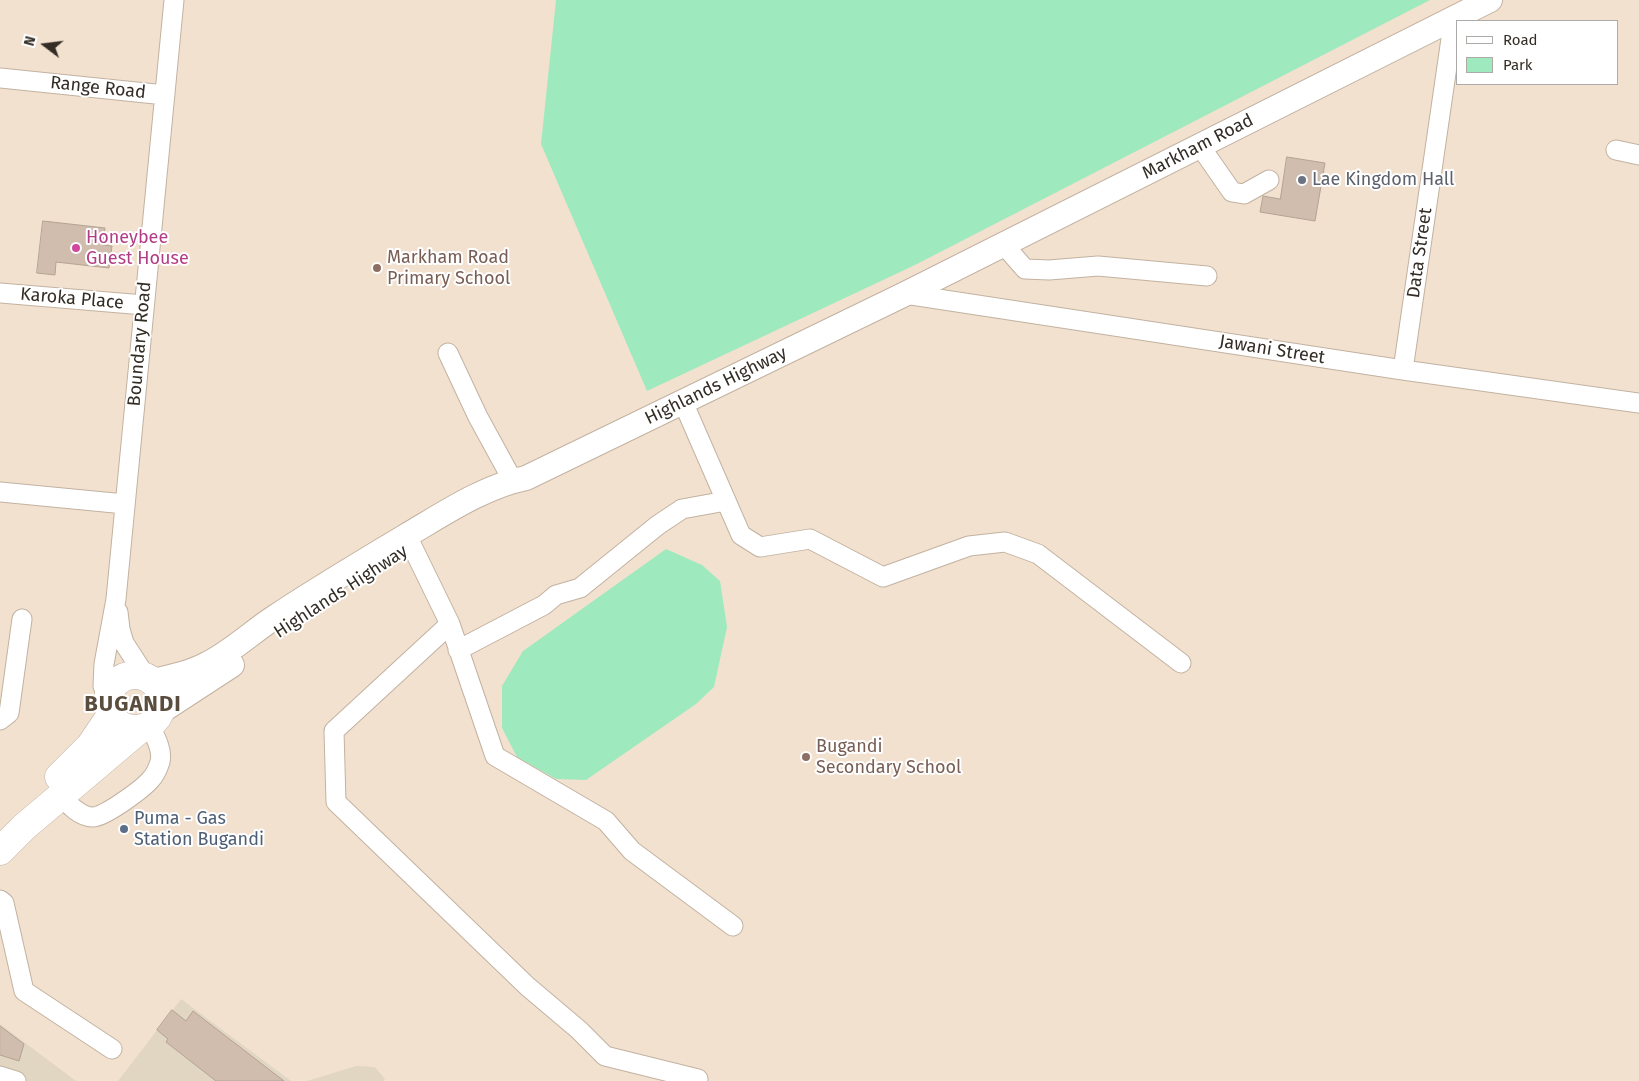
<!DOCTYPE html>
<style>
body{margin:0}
#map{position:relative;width:1639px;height:1081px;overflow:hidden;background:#f2e1cf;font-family:"Fira Sans",sans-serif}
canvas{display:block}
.legend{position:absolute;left:1456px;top:20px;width:162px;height:65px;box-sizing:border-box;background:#fff;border:1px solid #adaba8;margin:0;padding:6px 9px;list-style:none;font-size:15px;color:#332d26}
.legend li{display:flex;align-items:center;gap:10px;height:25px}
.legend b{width:25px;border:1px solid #adaba8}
.north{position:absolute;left:20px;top:20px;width:50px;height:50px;-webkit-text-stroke:4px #fff;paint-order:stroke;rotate:285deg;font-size:14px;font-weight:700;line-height:20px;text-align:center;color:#332d26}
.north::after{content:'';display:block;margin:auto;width:18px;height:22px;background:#332d26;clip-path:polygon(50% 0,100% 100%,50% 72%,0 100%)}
</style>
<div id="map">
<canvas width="1639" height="1081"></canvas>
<ul class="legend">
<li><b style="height:6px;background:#fff"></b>Road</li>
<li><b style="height:14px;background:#9eeabe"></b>Park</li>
</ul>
<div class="north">N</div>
</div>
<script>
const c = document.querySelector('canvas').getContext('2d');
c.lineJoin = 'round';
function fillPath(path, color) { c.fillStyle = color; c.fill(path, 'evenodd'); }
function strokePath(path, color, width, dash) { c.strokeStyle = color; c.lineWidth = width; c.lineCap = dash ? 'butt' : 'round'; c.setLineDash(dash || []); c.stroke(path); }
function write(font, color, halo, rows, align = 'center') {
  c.font = font + ' "Fira Sans",sans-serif'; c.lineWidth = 4; c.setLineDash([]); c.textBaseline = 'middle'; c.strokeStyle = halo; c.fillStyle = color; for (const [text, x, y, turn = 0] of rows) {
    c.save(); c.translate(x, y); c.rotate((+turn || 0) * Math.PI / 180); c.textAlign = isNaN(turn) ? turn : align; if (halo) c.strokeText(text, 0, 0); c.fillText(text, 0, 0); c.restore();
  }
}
const commercial = new Path2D(`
 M 181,999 L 291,1081 L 118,1081 Z
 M 0,1024 L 76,1081 L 0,1081 Z
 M 356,1066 L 375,1067 L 385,1079 L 383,1081 L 307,1081 Z`);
const green = new Path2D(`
 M 556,0 L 1430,0 L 915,265 L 647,391 L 541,144 Z
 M 666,549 L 702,565 L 720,581 L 727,627 L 714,687 L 696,704 L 586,780 L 556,779 L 517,757 L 502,728 L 502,686 L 523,651 Z`);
const building = new Path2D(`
 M 1287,157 L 1325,163 L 1315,221 L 1260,212 L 1263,196 L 1280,199 Z
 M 43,221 L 105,228 L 103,245 L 112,246 L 109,268 L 56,262 L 55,275 L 37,273 Z
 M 172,1010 L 186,1021 L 193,1011 L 284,1081 L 216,1081 L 166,1042 L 168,1039 L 157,1030 Z
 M 0,1026 L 24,1044 L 19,1061 L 0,1055 Z`);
const minor = new Path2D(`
 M 0,78 L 165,95
 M 1200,146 L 1232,192 L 1244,194 L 1269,180
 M 1616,150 L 1639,155
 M 1004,245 L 1025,269 L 1049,270 L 1098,266 L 1207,276
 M 0,293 L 144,305
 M 905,294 L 1403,370 L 1639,403
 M 448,353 L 478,417 L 513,481
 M 1403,370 L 1454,18
 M 683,402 L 741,535 L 760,547 L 810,539 L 883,577 L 969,546 L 1005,542 L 1038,554 L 1181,663
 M 0,492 L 125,504
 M 412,546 L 450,624 L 495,756 L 606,821 L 632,851 L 733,926
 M 118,612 L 120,629 L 124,643 L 146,677
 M 450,624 L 334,731 L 336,802 L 527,986 L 579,1030 L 605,1056 L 698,1079
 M 458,650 L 544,605 L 556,595 L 580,588 L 658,525 L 682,509 L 726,501
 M 108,698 L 103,686 L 104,664 L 116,599 L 174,0
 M 0,720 L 9,713 L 22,619
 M 61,796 C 69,805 80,817 93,817 C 103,818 144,788 151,779 C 155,775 158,768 160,762 C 163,750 155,736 149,725
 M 0,900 L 4,903 L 24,991 L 112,1049
 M 0,1076 L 16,1081`);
const major = new Path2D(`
 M 153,681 C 171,677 190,673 207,664 C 231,652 252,632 275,617 C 317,589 361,563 404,537 C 442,515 482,487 526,478 L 905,294 L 1490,0
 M 160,712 L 232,665`);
const highway = new Path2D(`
 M108 702a27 27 0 1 1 54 0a27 27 0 1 1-54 0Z
 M 59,777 L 90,746 L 111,715
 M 0,851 L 24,827 L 140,729`);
const markers = [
 [1302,180,5,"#6b7280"],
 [76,248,5,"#d1479c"],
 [377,268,5,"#8d6e63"],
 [806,757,5,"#8d6e63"],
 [124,829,5,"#5c6f8a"]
];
const streetNames = [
 ["Range Road",98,88,6],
 ["Markham Road",1198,147,-27],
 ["Data Street",1420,253,-82],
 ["Karoka Place",72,299,5],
 ["Boundary Road",140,344,-85],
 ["Jawani Street",1272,350,9],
 ["Highlands Highway",716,386,-26],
 ["Highlands Highway",341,592,-33]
];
const worshipNames = [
 ["Lae Kingdom Hall",1312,180]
];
const hotelNames = [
 ["Honeybee",86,238],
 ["Guest House",86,259]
];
const educationNames = [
 ["Markham Road",387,258],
 ["Primary School",387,279],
 ["Bugandi",816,747],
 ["Secondary School",816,768]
];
const serviceNames = [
 ["Puma - Gas",134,819],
 ["Station Bugandi",134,840]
];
const districtNames = [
 ["BUGANDI",133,705]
];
fillPath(commercial, '#e1d6c2');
fillPath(green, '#9eeabe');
fillPath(building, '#d0bdae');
strokePath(building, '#b4a293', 1);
strokePath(minor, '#c2b2a1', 21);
strokePath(major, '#c2b2a1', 26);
strokePath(highway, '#c2b2a1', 29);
strokePath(minor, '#fff', 19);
strokePath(major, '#fff', 24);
strokePath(highway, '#fff', 28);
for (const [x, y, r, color] of markers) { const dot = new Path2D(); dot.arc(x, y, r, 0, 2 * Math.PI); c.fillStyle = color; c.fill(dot); strokePath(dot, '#fff', 2); }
write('18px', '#332d26', '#fff', streetNames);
write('18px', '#5b616d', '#fff', worshipNames, 'left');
write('18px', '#b23c85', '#fff', hotelNames, 'left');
write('18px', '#785e54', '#fff', educationNames, 'left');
write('18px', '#4e5e75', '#fff', serviceNames, 'left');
c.letterSpacing = '1px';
write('bold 22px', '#5b4d3e', '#fff', districtNames);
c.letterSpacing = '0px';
</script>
